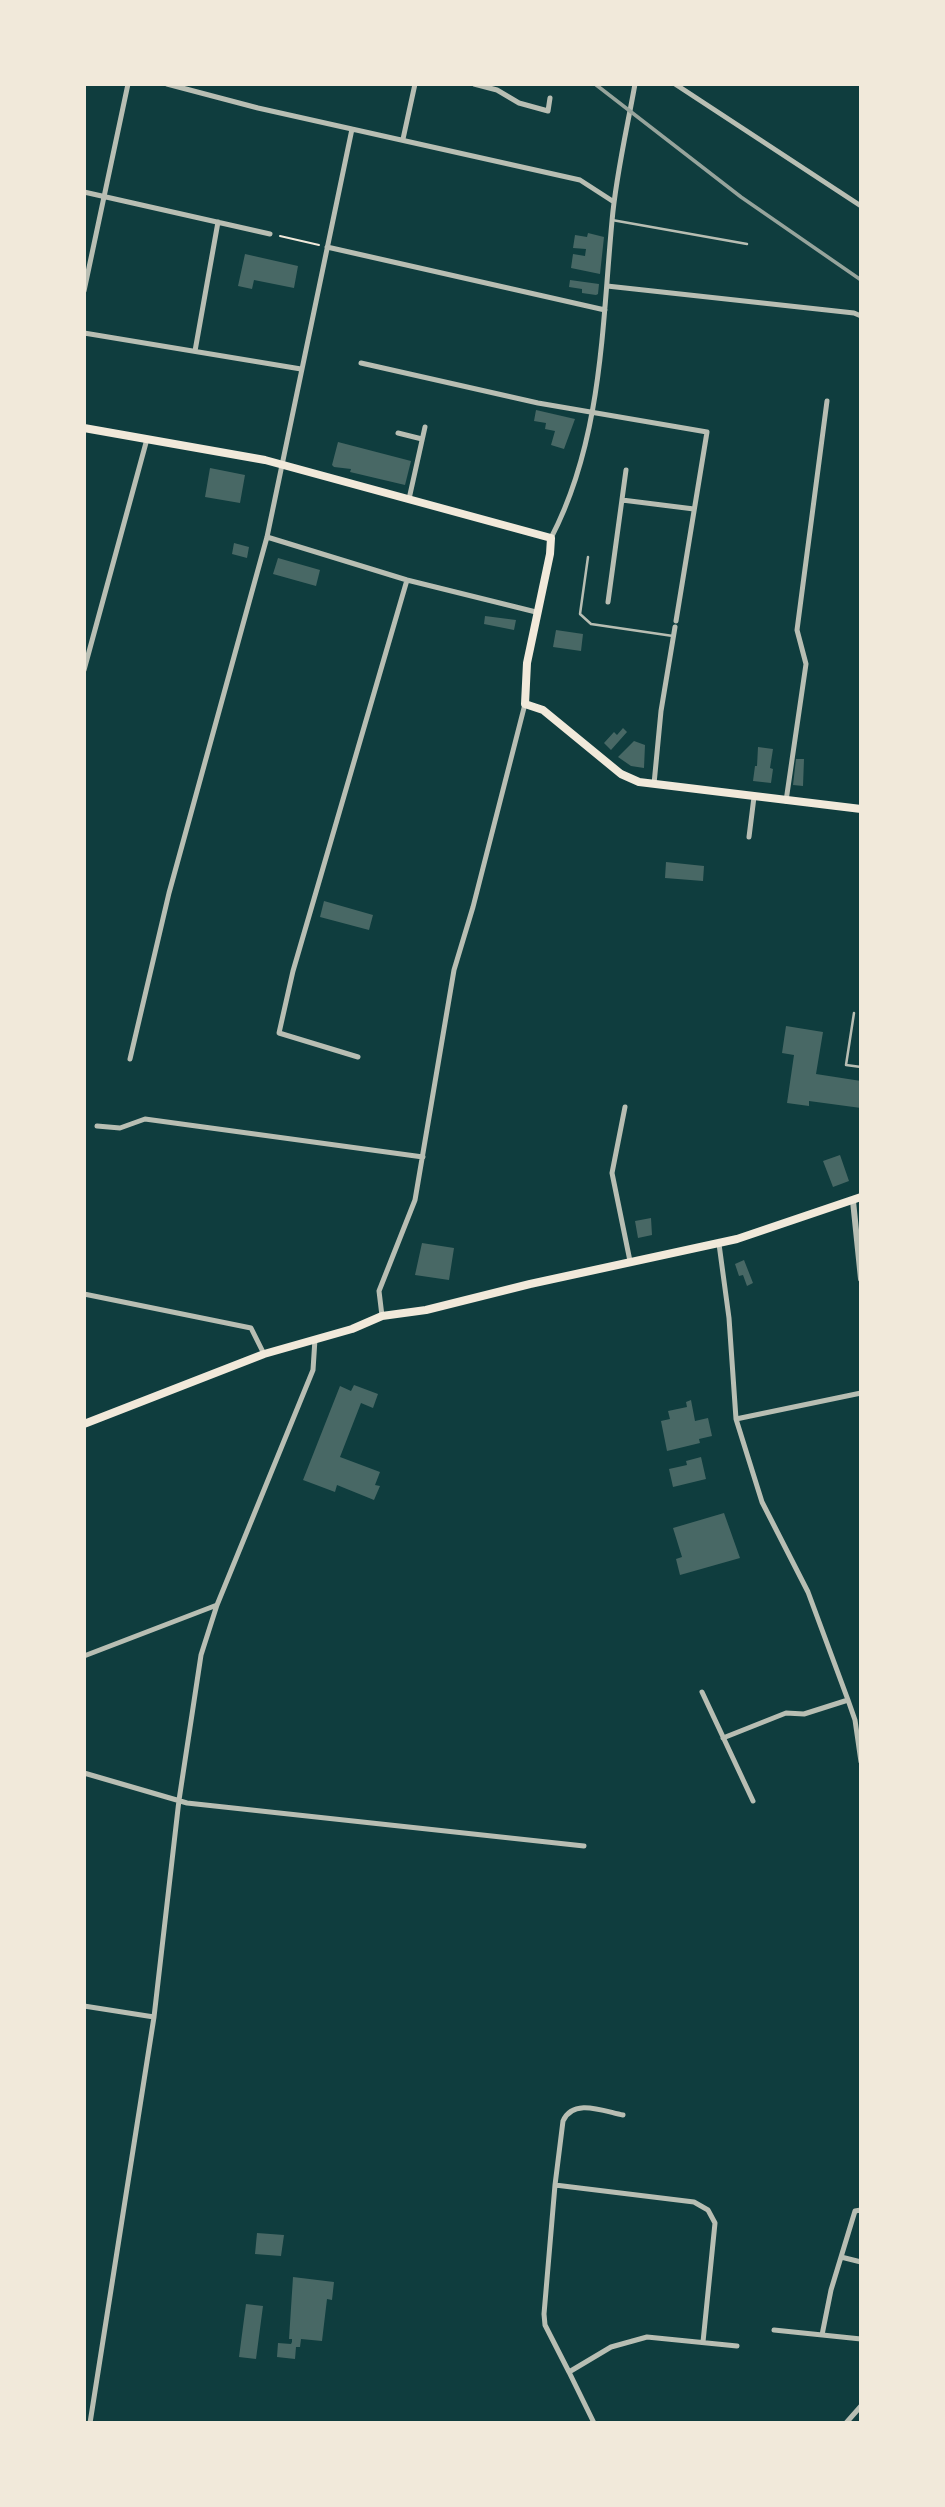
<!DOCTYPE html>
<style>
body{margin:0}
#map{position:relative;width:945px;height:2507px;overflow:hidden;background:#0f3d3e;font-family:"Times New Roman",serif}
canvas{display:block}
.frame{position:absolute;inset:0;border:86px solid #f1e9da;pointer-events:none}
</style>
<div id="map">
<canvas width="945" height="2507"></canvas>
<div class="frame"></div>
</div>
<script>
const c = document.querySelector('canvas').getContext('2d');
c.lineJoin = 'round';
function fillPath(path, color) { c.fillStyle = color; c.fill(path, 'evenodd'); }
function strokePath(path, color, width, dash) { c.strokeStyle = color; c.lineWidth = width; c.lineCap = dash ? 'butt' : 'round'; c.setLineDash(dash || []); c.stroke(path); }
const building = new Path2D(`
 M 588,233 L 604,237 L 600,274 L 571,268 L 573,254 L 585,256 L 586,249 L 573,248 L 575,235 L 587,237 Z
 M 245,254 L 298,266 L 294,288 L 254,280 L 252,289 L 238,286 Z
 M 570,280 L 599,284 L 598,294 L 596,295 L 582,293 L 582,289 L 569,287 Z
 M 536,410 L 575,419 L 564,449 L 551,445 L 555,431 L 545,429 L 546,423 L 534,421 Z
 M 338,442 L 411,461 L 405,485 L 350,472 L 351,469 L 334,467 L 332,465 Z
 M 210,468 L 245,475 L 240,503 L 205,497 Z
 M 234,543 L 249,547 L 247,558 L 232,554 Z
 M 278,558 L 320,570 L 316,586 L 273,574 Z
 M 485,616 L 516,620 L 514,630 L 484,624 Z
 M 556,630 L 583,634 L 581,651 L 553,647 Z
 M 623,728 L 627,732 L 611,750 L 604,743 L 614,732 L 617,735 Z
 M 634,741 L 645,745 L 644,768 L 631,766 L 618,757 Z
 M 758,747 L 773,749 L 770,768 L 773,769 L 771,783 L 753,781 L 755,766 L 757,766 Z
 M 796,759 L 804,759 L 803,786 L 793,785 Z
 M 666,862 L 704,866 L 703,881 L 665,878 Z
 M 324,901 L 373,915 L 369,930 L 320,917 Z
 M 786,1026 L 823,1032 L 816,1074 L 861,1081 L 861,1108 L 809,1101 L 809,1106 L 787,1103 L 794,1055 L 782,1053 Z
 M 840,1155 L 849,1181 L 833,1187 L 823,1161 Z
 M 651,1218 L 652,1235 L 638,1238 L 635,1221 Z
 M 422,1243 L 454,1248 L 449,1280 L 415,1275 Z
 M 744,1260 L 753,1283 L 747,1286 L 743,1275 L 739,1276 L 735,1264 Z
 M 354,1385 L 378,1394 L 373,1408 L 361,1403 L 340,1457 L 380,1472 L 375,1485 L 380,1486 L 374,1500 L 337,1485 L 335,1492 L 303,1480 L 340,1386 L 351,1391 Z
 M 691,1400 L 695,1421 L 708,1418 L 712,1436 L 699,1439 L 700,1443 L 667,1451 L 661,1421 L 670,1419 L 668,1411 L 687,1407 L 686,1402 Z
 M 701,1457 L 706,1479 L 673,1487 L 669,1469 L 687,1465 L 686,1461 Z
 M 724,1513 L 740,1558 L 680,1575 L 676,1559 L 682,1557 L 673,1528 Z
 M 257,2233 L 284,2235 L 281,2256 L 255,2254 Z
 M 293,2277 L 334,2282 L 332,2300 L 327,2299 L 322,2341 L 301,2339 L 300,2347 L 296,2347 L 295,2359 L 277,2357 L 278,2343 L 291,2344 L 292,2342 L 292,2339 L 289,2339 Z
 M 246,2304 L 263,2306 L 256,2359 L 239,2357 Z`);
const path = new Path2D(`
 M 280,236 L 319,245`);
const service = new Path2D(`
 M 612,220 L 747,244
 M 588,557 L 580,614 L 591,624 L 673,636
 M 854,1013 L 846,1065 L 861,1067`);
const minor = new Path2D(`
 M 167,84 L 258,108 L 580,180 L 614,202
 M 474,84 L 497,90 L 519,103 L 548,111 L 550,98
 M 675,84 L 861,206
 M 403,139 L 415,84
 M 84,192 L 270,234
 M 327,247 L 605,310
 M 607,286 L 854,313 L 861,316
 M 84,291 L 128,84
 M 84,333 L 301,369
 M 195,351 L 218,222
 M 361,363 L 538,403 L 707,432 L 676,621
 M 398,433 L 422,439
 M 409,499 L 425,427
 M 622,500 L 694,509
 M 267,537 L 407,580 L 536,612
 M 551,538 C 602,440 602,328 612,221 C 616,175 627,129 635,84
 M 608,602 L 626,470
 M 84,670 L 147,439
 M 654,784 L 661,711 L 675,627
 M 786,801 L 806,664 L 797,630 L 827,401
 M 749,837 L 754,797
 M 358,1057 L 279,1033 L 293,971 L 407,580
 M 130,1059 L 169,893 L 267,537 L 352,129
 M 625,1107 L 612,1173 L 630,1261
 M 97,1126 L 120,1128 L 145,1119 L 423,1157
 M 719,1244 L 729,1318 L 736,1419 L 762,1502 L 808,1592 L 848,1700 L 855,1720 L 861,1762
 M 84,1294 L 251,1328 L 264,1354
 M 382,1316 L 379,1291 L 415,1200 L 454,970 L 473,907 L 525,704
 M 736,1419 L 861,1393
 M 84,1656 L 217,1605
 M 702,1692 L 753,1801
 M 723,1738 L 786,1713 L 804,1714 L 848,1700
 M 84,1773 L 187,1803 L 584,1846
 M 84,2006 L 154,2017
 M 555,2185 L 563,2121 C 573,2098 603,2111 623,2115
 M 841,2257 L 861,2262
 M 774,2330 L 861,2339
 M 822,2335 L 831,2290 L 855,2211 L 861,2210
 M 703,2342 L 715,2223 L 708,2210 L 694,2202 L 555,2185 L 544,2314 L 545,2325 L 569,2372 L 611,2347 L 647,2337 L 737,2346
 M 569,2372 L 594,2423
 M 90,2423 L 154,2017 L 179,1800 L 201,1655 L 217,1605 L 313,1370 L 315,1339
 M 846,2423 L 861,2406`);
const tertiary = new Path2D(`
 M 853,1201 L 861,1279`);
const primary = new Path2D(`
 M 84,428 L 265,460 L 551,538 L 550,554 L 527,663 L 525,704 L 543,710 L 621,774 L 639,782 L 861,809
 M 84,1424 L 264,1354 L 352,1329 L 382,1316 L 426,1310 L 530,1284 L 737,1239 L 861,1197`);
const rail = new Path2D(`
 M 595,84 L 741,197 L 861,280`);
fillPath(building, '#486865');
strokePath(path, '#f1e9da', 2);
strokePath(service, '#b8beb3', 2.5);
strokePath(minor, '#b8beb3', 5);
strokePath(tertiary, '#b8beb3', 6);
strokePath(primary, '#f1e9da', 8);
strokePath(rail, '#97a49c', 3.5);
</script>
